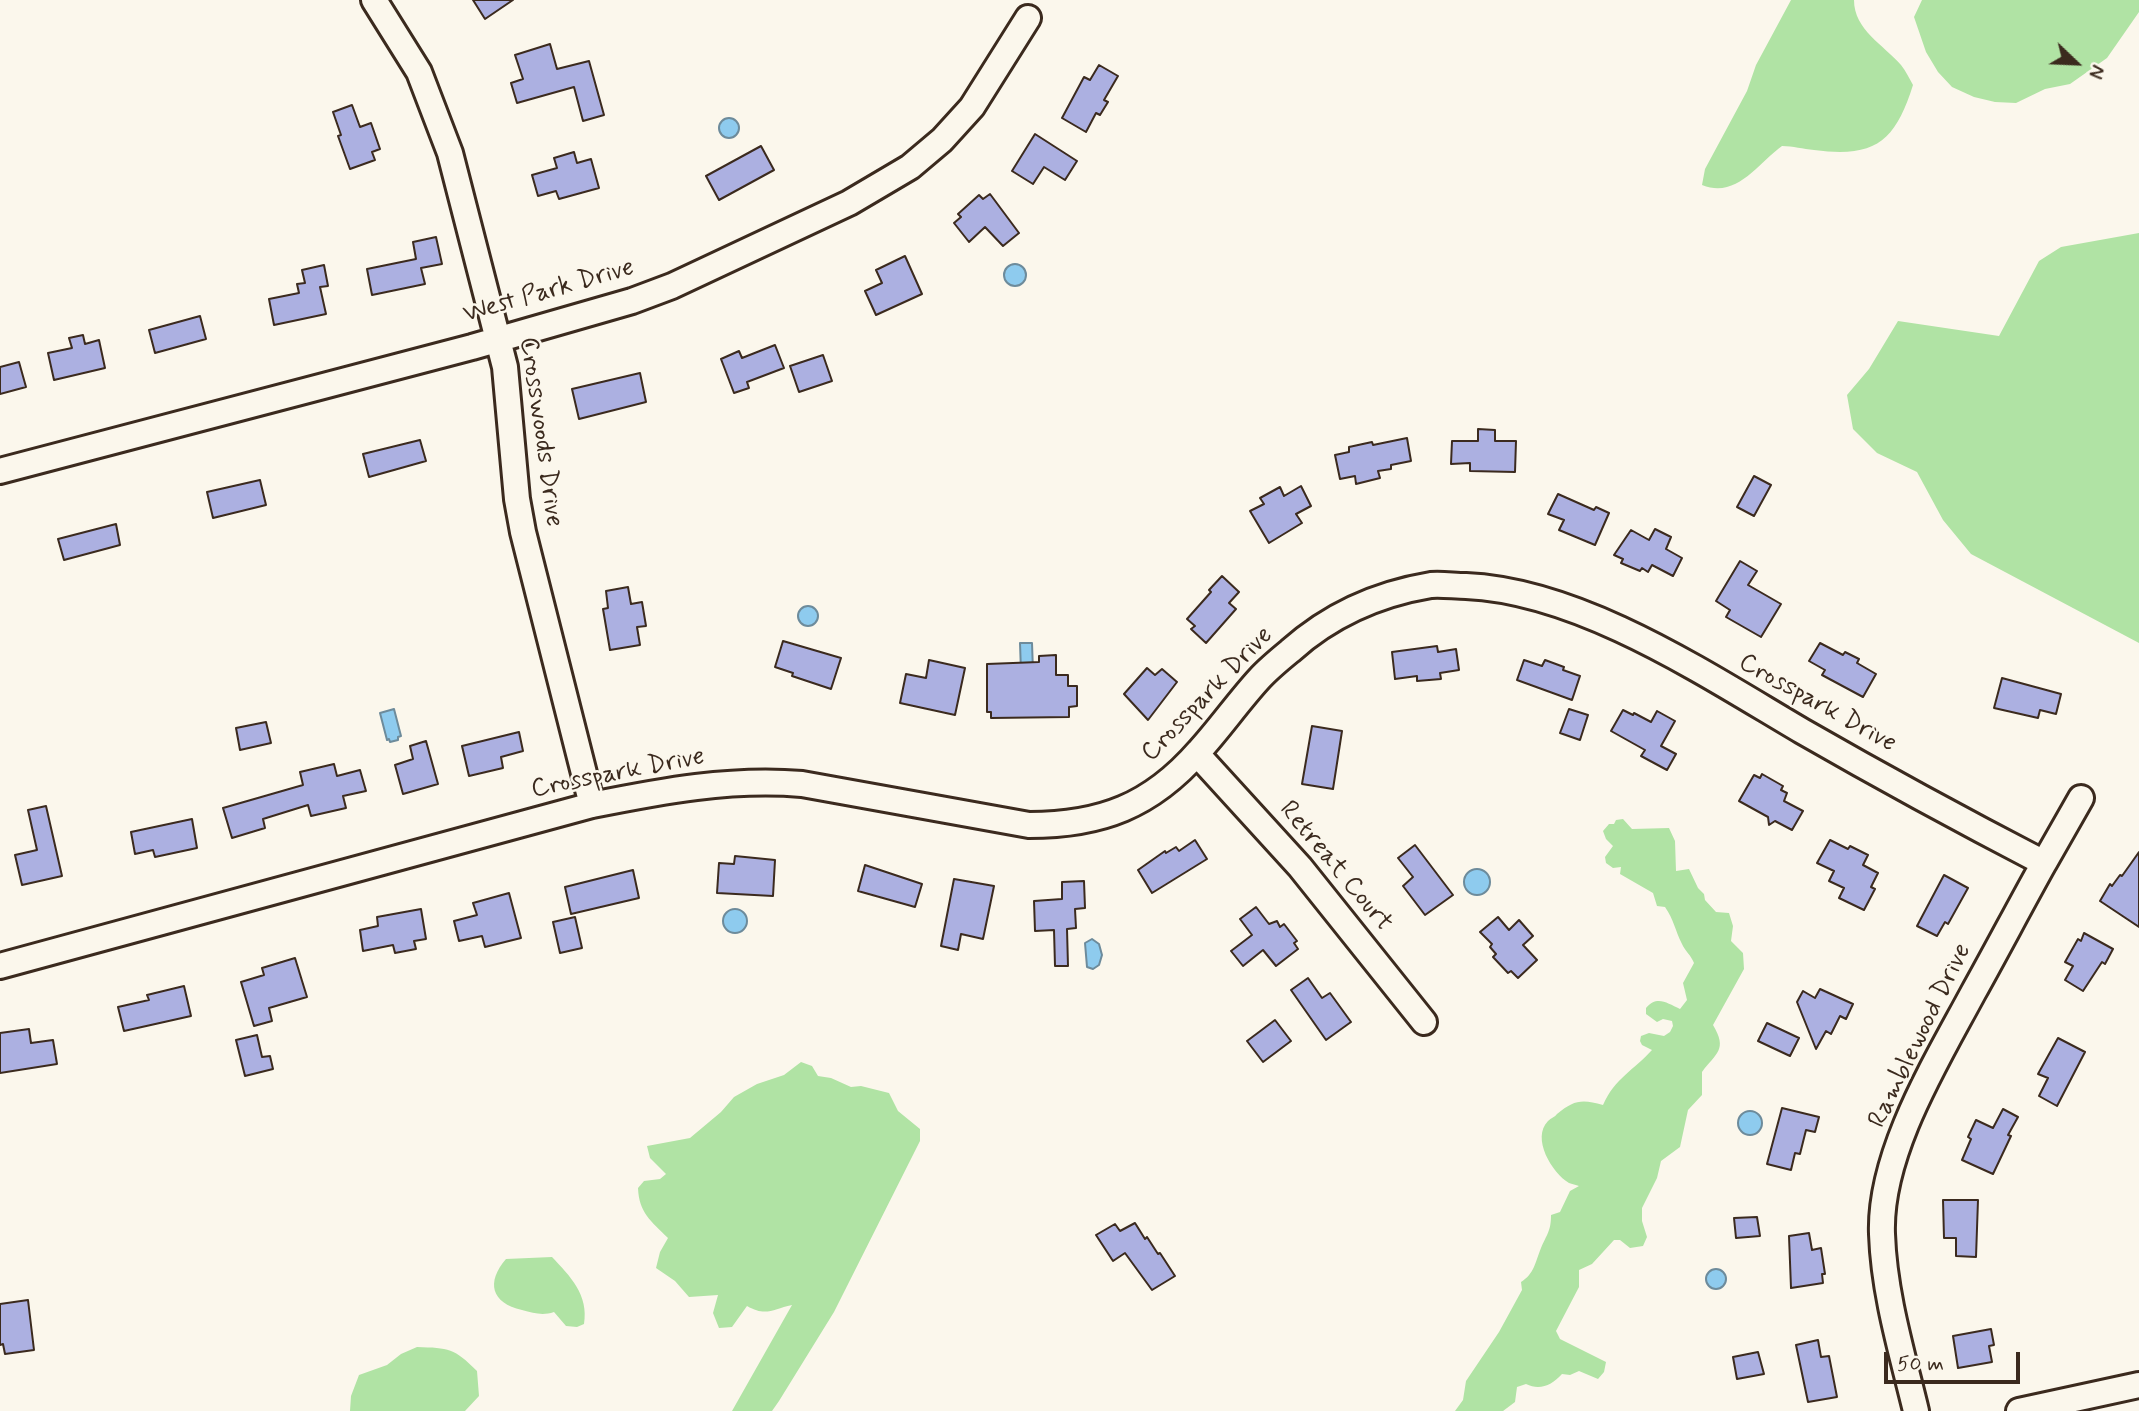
<!DOCTYPE html>
<style>
body{margin:0}
#map{position:relative;width:2139px;height:1411px;overflow:hidden;background:#fbf7ec;font-family:Mynerve,sans-serif}
canvas{display:block}
.north{position:absolute;left:2041px;top:28px;width:70px;height:70px;-webkit-text-stroke:5px #fbf7ec;paint-order:stroke;rotate:113deg;font-size:19px;font-weight:700;line-height:28px;text-align:center;color:#3b2a1e}
.north::after{content:'';display:block;margin:auto;width:24px;height:32px;background:#3b2a1e;clip-path:polygon(50% 0,100% 100%,50% 72%,0 100%)}
.scale{position:absolute;left:1884px;top:1352px;width:136px;height:32px;box-sizing:border-box;border:4px solid #3b2a1e;border-top:0;padding-left:9px;font-size:21px;line-height:24px;white-space:nowrap;color:#3b2a1e;-webkit-text-stroke:5px #fbf7ec;paint-order:stroke}
</style>
<div id="map">
<canvas width="2139" height="1411"></canvas>
<div class="north">N</div>
<div class="scale">50 m</div>
</div>
<script>
const c = document.querySelector('canvas').getContext('2d');
c.lineJoin = 'round';
function fillPath(path, color) { c.fillStyle = color; c.fill(path, 'evenodd'); }
function strokePath(path, color, width, dash) { c.strokeStyle = color; c.lineWidth = width; c.lineCap = dash ? 'butt' : 'round'; c.setLineDash(dash || []); c.stroke(path); }
function write(font, color, halo, rows, align = 'center') {
  c.font = font + ' Mynerve,sans-serif'; c.lineWidth = 5; c.setLineDash([]); c.textBaseline = 'middle'; c.strokeStyle = halo; c.fillStyle = color; for (const [text, x, y, turn = 0] of rows) {
    c.save(); c.translate(x, y); c.rotate((+turn || 0) * Math.PI / 180); c.textAlign = isNaN(turn) ? turn : align; if (halo) c.strokeText(text, 0, 0); c.fillText(text, 0, 0); c.restore();
  }
}
const green = new Path2D(`
 M 1791,0 L 1854,0 C 1854,30 1884,45 1901,65 C 1906,71 1909,78 1913,85 C 1895,142 1875,158 1814,150 C 1803,149 1793,146 1782,146 C 1757,164 1737,199 1702,185 L 1705,169 L 1747,91 L 1756,65 Z
 M 1922,0 L 2139,0 L 2139,12 L 2107,58 L 2070,84 L 2045,89 L 2016,103 L 1995,102 L 1974,97 L 1952,87 L 1938,72 L 1926,52 L 1914,17 Z
 M 2139,233 L 2139,643 L 1971,554 L 1943,520 L 1917,472 L 1877,453 L 1853,429 L 1847,395 L 1869,369 L 1898,321 L 1999,336 L 2039,261 L 2061,247 Z
 M 1623,819 L 1632,829 L 1669,828 L 1675,841 L 1676,871 L 1689,869 L 1698,888 L 1704,894 L 1705,900 L 1716,912 L 1729,913 L 1733,926 L 1731,941 L 1743,953 L 1744,969 L 1713,1025 C 1728,1050 1716,1053 1702,1072 L 1702,1095 L 1688,1110 L 1680,1147 L 1661,1161 L 1657,1178 L 1642,1208 L 1642,1221 L 1647,1237 L 1643,1246 L 1630,1248 L 1620,1240 L 1614,1240 L 1592,1264 L 1579,1270 L 1579,1287 L 1556,1331 L 1560,1339 L 1606,1362 L 1604,1372 L 1598,1379 L 1579,1371 L 1570,1375 L 1562,1374 C 1552,1385 1540,1391 1526,1384 L 1517,1387 L 1515,1402 L 1503,1411 L 1455,1411 L 1463,1400 L 1466,1381 L 1499,1332 L 1522,1290 L 1521,1282 C 1534,1274 1535,1263 1541,1248 C 1547,1234 1551,1231 1551,1215 L 1560,1212 L 1570,1191 L 1579,1186 C 1576,1185 1572,1184 1569,1183 C 1552,1173 1531,1138 1548,1121 C 1551,1118 1555,1117 1557,1114 C 1574,1100 1582,1099 1603,1105 C 1615,1078 1634,1070 1652,1050 L 1642,1045 L 1640,1041 L 1641,1036 L 1649,1033 L 1664,1036 L 1670,1032 L 1673,1026 L 1672,1021 L 1663,1019 L 1657,1022 L 1646,1014 L 1646,1008 C 1657,995 1667,1003 1680,1009 L 1687,1000 L 1683,983 L 1694,963 C 1691,955 1685,951 1682,944 C 1675,930 1674,920 1665,907 L 1657,906 L 1653,893 L 1620,874 L 1621,867 L 1613,868 L 1606,863 L 1605,857 L 1613,846 L 1606,839 L 1603,831 L 1609,824 L 1614,824 L 1616,820 Z
 M 801,1062 L 812,1066 L 818,1076 L 831,1078 L 851,1087 L 861,1086 L 889,1093 L 898,1111 L 920,1129 L 920,1141 L 834,1312 L 779,1401 L 772,1411 L 732,1411 L 792,1305 C 773,1309 766,1317 747,1306 L 732,1327 L 719,1328 L 713,1313 L 718,1295 L 689,1297 L 675,1281 L 656,1268 L 660,1252 L 668,1238 C 651,1221 639,1213 638,1188 L 644,1181 L 660,1179 L 666,1174 L 650,1158 L 647,1146 L 690,1138 L 721,1112 L 734,1097 L 757,1084 L 784,1075 Z
 M 552,1257 C 570,1276 589,1295 584,1324 L 577,1327 L 566,1326 L 554,1312 C 542,1316 534,1313 522,1310 C 491,1303 486,1282 506,1259 Z
 M 417,1347 C 449,1348 454,1348 477,1371 L 479,1396 L 465,1411 L 350,1411 L 351,1396 L 359,1375 L 387,1365 L 401,1354 Z`);
const water = new Path2D(`
 M719 128a10 10 0 1 1 20 0a10 10 0 1 1-20 0Z
 M1004 275a11 11 0 1 1 22 0a11 11 0 1 1-22 0Z
 M798 616a10 10 0 1 1 20 0a10 10 0 1 1-20 0Z
 M 1020,643 L 1032,643 L 1033,671 L 1021,672 Z
 M 394,709 L 401,736 L 398,737 L 398,740 L 390,742 L 389,739 L 387,740 L 380,713 Z
 M1464 882a13 13 0 1 1 26 0a13 13 0 1 1-26 0Z
 M723 921a12 12 0 1 1 24 0a12 12 0 1 1-24 0Z
 M 1092,939 L 1099,944 L 1102,955 L 1099,965 L 1093,969 L 1087,967 L 1085,943 Z
 M1738 1123a12 12 0 1 1 24 0a12 12 0 1 1-24 0Z
 M1706 1279a10 10 0 1 1 20 0a10 10 0 1 1-20 0Z`);
const building = new Path2D(`
 M 473,0 L 513,0 L 485,19 Z
 M 550,44 L 557,69 L 589,61 L 604,115 L 583,121 L 574,87 L 517,103 L 511,83 L 523,79 L 515,55 Z
 M 1099,65 L 1118,76 L 1104,100 L 1108,102 L 1100,115 L 1096,113 L 1086,132 L 1062,118 L 1084,77 L 1090,80 Z
 M 352,105 L 360,127 L 371,123 L 380,149 L 372,152 L 375,160 L 350,169 L 338,136 L 341,135 L 333,112 Z
 M 1035,134 L 1077,161 L 1065,180 L 1044,167 L 1033,184 L 1012,171 Z
 M 761,146 L 774,170 L 719,200 L 706,176 Z
 M 574,152 L 577,163 L 591,159 L 599,188 L 559,199 L 556,191 L 538,196 L 532,175 L 557,168 L 554,158 Z
 M 990,194 L 1019,233 L 1003,246 L 985,227 L 969,242 L 954,223 L 961,217 L 958,214 L 979,195 L 983,199 Z
 M 436,237 L 442,264 L 421,268 L 425,284 L 372,295 L 367,269 L 416,259 L 413,242 Z
 M 905,256 L 922,294 L 876,315 L 865,291 L 882,283 L 876,270 Z
 M 324,265 L 328,286 L 320,287 L 326,314 L 274,325 L 269,299 L 299,293 L 297,284 L 305,283 L 302,270 Z
 M 200,316 L 206,339 L 155,353 L 149,330 Z
 M 83,335 L 85,344 L 99,340 L 105,368 L 54,380 L 48,353 L 72,348 L 69,338 Z
 M 775,345 L 784,368 L 747,382 L 749,388 L 734,393 L 721,359 L 739,351 L 742,358 Z
 M 823,355 L 832,381 L 799,392 L 790,366 Z
 M 19,362 L 26,387 L 0,394 L 0,367 Z
 M 640,373 L 646,402 L 579,419 L 572,389 Z
 M 1478,429 L 1495,430 L 1495,441 L 1516,441 L 1515,472 L 1470,471 L 1470,463 L 1451,464 L 1452,441 L 1478,441 Z
 M 1407,438 L 1411,461 L 1391,465 L 1391,469 L 1378,471 L 1380,478 L 1356,484 L 1355,476 L 1340,479 L 1335,455 L 1349,452 L 1349,447 L 1372,442 L 1373,445 Z
 M 420,440 L 426,461 L 369,477 L 363,454 Z
 M 1754,476 L 1771,485 L 1754,516 L 1737,507 Z
 M 260,480 L 266,505 L 213,518 L 207,492 Z
 M 1301,486 L 1311,506 L 1296,514 L 1302,523 L 1269,543 L 1250,511 L 1264,504 L 1260,498 L 1280,487 L 1284,496 Z
 M 1558,494 L 1594,510 L 1596,507 L 1609,513 L 1595,545 L 1559,530 L 1564,520 L 1548,514 Z
 M 116,524 L 120,545 L 64,560 L 58,539 Z
 M 1655,529 L 1671,537 L 1666,549 L 1682,558 L 1673,576 L 1652,565 L 1648,572 L 1642,568 L 1640,571 L 1621,563 L 1623,559 L 1614,555 L 1631,530 L 1649,540 Z
 M 1740,561 L 1757,571 L 1748,585 L 1781,604 L 1761,637 L 1726,617 L 1730,610 L 1716,601 Z
 M 1222,576 L 1239,592 L 1229,603 L 1236,609 L 1206,643 L 1191,629 L 1195,626 L 1187,619 L 1211,592 L 1209,590 Z
 M 628,587 L 631,604 L 642,602 L 646,626 L 637,627 L 640,645 L 610,650 L 603,609 L 608,608 L 606,591 Z
 M 783,641 L 841,658 L 831,689 L 792,676 L 793,673 L 775,667 Z
 M 1820,643 L 1843,655 L 1845,652 L 1859,659 L 1857,663 L 1876,674 L 1863,697 L 1822,675 L 1825,670 L 1809,661 Z
 M 1437,646 L 1438,652 L 1456,649 L 1459,670 L 1440,673 L 1441,679 L 1417,681 L 1417,676 L 1395,679 L 1392,652 Z
 M 1056,655 L 1056,675 L 1068,675 L 1068,686 L 1077,686 L 1077,706 L 1069,707 L 1069,717 L 991,718 L 991,712 L 987,712 L 987,664 L 1039,662 L 1039,656 Z
 M 929,660 L 965,668 L 955,715 L 900,703 L 906,674 L 926,678 Z
 M 1524,660 L 1542,666 L 1545,660 L 1564,667 L 1563,670 L 1580,676 L 1572,700 L 1517,680 Z
 M 1147,668 L 1155,675 L 1162,669 L 1177,682 L 1148,720 L 1124,694 Z
 M 2002,678 L 2061,694 L 2056,714 L 2040,710 L 2038,718 L 1994,708 Z
 M 1569,709 L 1588,715 L 1580,740 L 1560,733 Z
 M 1623,710 L 1633,715 L 1634,713 L 1651,722 L 1657,711 L 1675,721 L 1661,746 L 1676,754 L 1667,770 L 1641,756 L 1645,750 L 1611,731 Z
 M 266,722 L 271,743 L 240,750 L 236,728 Z
 M 1312,726 L 1342,731 L 1333,789 L 1302,784 Z
 M 519,732 L 523,751 L 501,757 L 503,768 L 469,776 L 462,746 Z
 M 426,741 L 438,784 L 403,794 L 395,765 L 413,759 L 410,746 Z
 M 334,764 L 337,776 L 360,770 L 366,791 L 343,796 L 346,808 L 311,816 L 308,805 L 263,819 L 265,828 L 232,838 L 223,808 L 303,785 L 300,772 Z
 M 1762,774 L 1783,786 L 1781,790 L 1787,793 L 1784,801 L 1803,811 L 1792,830 L 1775,821 L 1769,825 L 1768,817 L 1739,801 L 1754,775 L 1760,778 Z
 M 46,806 L 62,876 L 22,885 L 15,855 L 37,850 L 28,810 Z
 M 192,819 L 197,848 L 155,857 L 153,850 L 135,854 L 131,832 Z
 M 1195,840 L 1207,859 L 1152,893 L 1138,870 L 1165,851 L 1166,853 L 1176,847 L 1179,851 Z
 M 1830,840 L 1848,849 L 1850,846 L 1868,855 L 1863,865 L 1878,873 L 1871,887 L 1875,889 L 1864,910 L 1839,898 L 1844,888 L 1829,881 L 1834,871 L 1817,863 Z
 M 1415,845 L 1453,895 L 1425,915 L 1403,886 L 1413,877 L 1398,858 Z
 M 2139,852 L 2139,927 L 2100,901 L 2110,884 L 2112,886 L 2120,875 L 2122,876 Z
 M 735,856 L 775,860 L 773,896 L 717,893 L 719,863 L 734,864 Z
 M 865,865 L 922,884 L 915,907 L 858,891 Z
 M 633,870 L 639,898 L 571,914 L 565,887 Z
 M 1944,875 L 1968,888 L 1948,924 L 1945,922 L 1937,936 L 1917,926 Z
 M 954,879 L 994,886 L 983,939 L 961,934 L 958,950 L 941,946 Z
 M 1084,881 L 1085,908 L 1075,909 L 1076,928 L 1067,929 L 1068,966 L 1055,966 L 1054,930 L 1035,931 L 1034,901 L 1062,899 L 1062,882 Z
 M 509,893 L 521,938 L 485,947 L 482,936 L 459,941 L 454,921 L 477,915 L 473,903 Z
 M 1256,907 L 1269,924 L 1277,921 L 1280,927 L 1284,924 L 1297,941 L 1294,943 L 1298,949 L 1276,966 L 1263,950 L 1243,966 L 1231,951 L 1252,935 L 1240,919 Z
 M 421,909 L 426,939 L 414,941 L 416,949 L 395,953 L 393,945 L 363,951 L 360,930 L 378,926 L 377,917 Z
 M 575,917 L 582,948 L 560,953 L 553,922 Z
 M 1498,917 L 1509,930 L 1519,920 L 1533,936 L 1523,945 L 1537,960 L 1518,978 L 1511,971 L 1508,973 L 1493,957 L 1496,954 L 1490,947 L 1492,944 L 1480,932 Z
 M 2084,933 L 2113,949 L 2105,964 L 2102,962 L 2083,991 L 2065,980 L 2073,966 L 2065,962 L 2078,939 L 2081,941 Z
 M 295,958 L 307,997 L 269,1008 L 272,1021 L 254,1026 L 241,982 L 264,975 L 262,968 Z
 M 1308,978 L 1322,998 L 1330,993 L 1351,1022 L 1326,1040 L 1291,990 Z
 M 184,986 L 191,1016 L 124,1031 L 118,1007 L 149,1000 L 147,995 Z
 M 1820,989 L 1853,1004 L 1846,1019 L 1840,1016 L 1831,1034 L 1826,1031 L 1816,1049 L 1797,1002 L 1803,991 L 1815,998 Z
 M 1275,1020 L 1291,1041 L 1263,1062 L 1247,1041 Z
 M 1767,1023 L 1799,1038 L 1790,1056 L 1758,1041 Z
 M 29,1029 L 31,1043 L 53,1040 L 57,1064 L 0,1073 L 0,1033 Z
 M 257,1035 L 262,1057 L 270,1056 L 273,1069 L 245,1076 L 236,1040 Z
 M 2058,1038 L 2085,1052 L 2057,1106 L 2039,1096 L 2048,1078 L 2038,1074 Z
 M 1782,1108 L 1819,1117 L 1815,1132 L 1806,1130 L 1800,1154 L 1795,1153 L 1791,1170 L 1767,1164 Z
 M 2003,1109 L 2018,1117 L 2008,1135 L 2011,1136 L 1993,1174 L 1962,1160 L 1971,1139 L 1968,1137 L 1976,1120 L 1993,1128 Z
 M 1943,1200 L 1978,1200 L 1976,1257 L 1956,1256 L 1956,1238 L 1944,1238 Z
 M 1757,1217 L 1760,1236 L 1736,1238 L 1734,1218 Z
 M 1135,1223 L 1145,1239 L 1147,1237 L 1158,1254 L 1160,1253 L 1175,1276 L 1152,1290 L 1125,1253 L 1113,1261 L 1096,1235 L 1115,1224 L 1120,1231 Z
 M 1809,1233 L 1812,1250 L 1821,1248 L 1825,1274 L 1822,1274 L 1823,1283 L 1791,1288 L 1789,1236 Z
 M 28,1300 L 34,1350 L 5,1354 L 3,1344 L 0,1345 L 0,1304 Z
 M 1991,1329 L 1994,1345 L 1989,1346 L 1992,1362 L 1958,1368 L 1953,1336 Z
 M 1818,1340 L 1821,1357 L 1829,1356 L 1837,1397 L 1808,1402 L 1796,1345 Z
 M 1758,1352 L 1764,1374 L 1737,1379 L 1733,1357 Z`);
const minor = new Path2D(`
 M 374,0 L 419,72 L 450,153 L 505,367 L 517,499 L 523,532 L 592,805
 M 0,471 L 472,347 L 632,301 L 672,286 L 849,203 L 910,167 L 942,140 L 972,107 L 1028,18
 M 1197,754 L 1300,867 L 1424,1022
 M 0,966 L 592,805 C 662,791 730,778 802,784 L 1029,825 C 1101,825 1151,806 1199,751 C 1220,728 1238,702 1259,679 C 1268,669 1279,660 1290,651 C 1330,615 1377,594 1431,585 C 1442,584 1455,586 1466,586 C 1581,591 1705,674 1802,731 C 1882,777 1963,821 2044,863 L 2081,798
 M 1916,1411 C 1902,1353 1884,1294 1882,1234 C 1879,1154 1936,1062 1973,993 C 1997,950 2020,906 2044,863
 M 2019,1411 L 2139,1385`);
const streetNames = [
 ["West Park Drive",549,292,-16],
 ["Crosswoods Drive",540,432,82],
 ["Crosspark Drive",1208,695,-46],
 ["Crosspark Drive",1817,704,29],
 ["Crosspark Drive",618,774,-11],
 ["Retreat Court",1335,867,50],
 ["Ramblewood Drive",1921,1036,-64]
];
fillPath(green, '#b0e3a4');
fillPath(water, '#8ecbee');
strokePath(water, '#6d8b9b', 2);
fillPath(building, '#acb0e1');
strokePath(building, '#3b2a1e', 2);
strokePath(minor, '#3b2a1e', 30);
strokePath(minor, '#fbf7ec', 24);
write('26px', '#3b2a1e', '#fbf7ec', streetNames);
</script>
